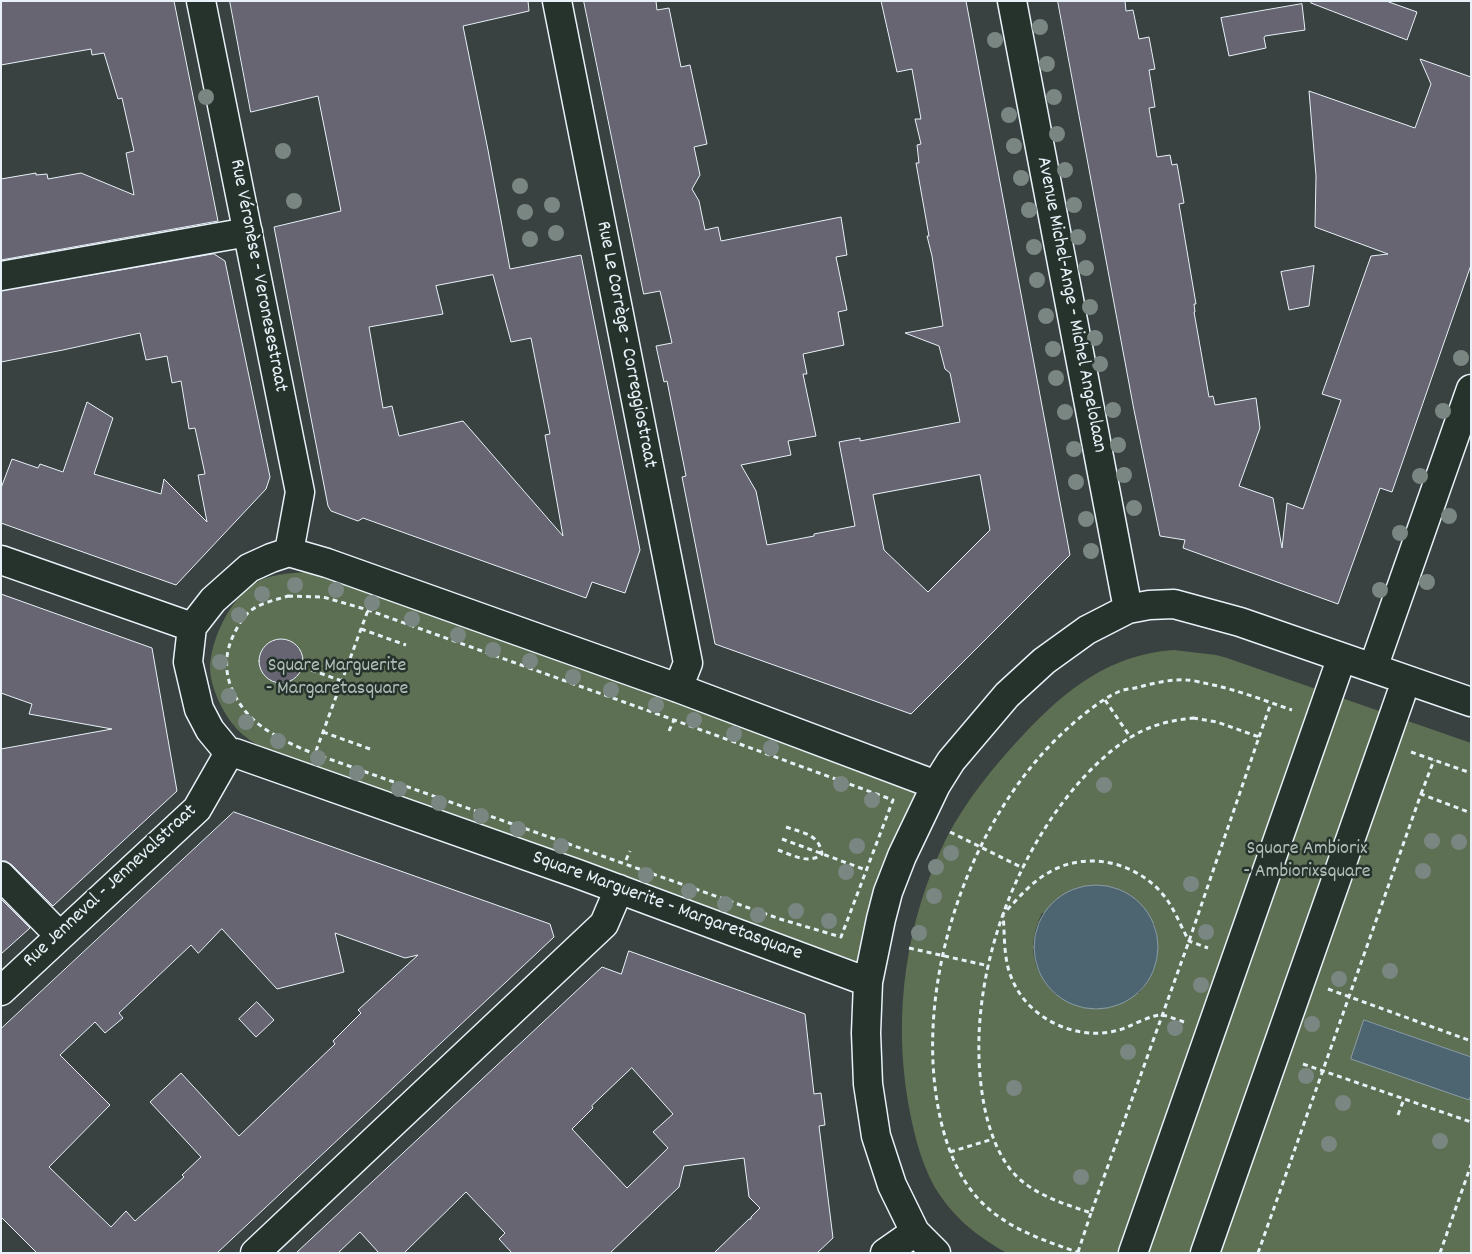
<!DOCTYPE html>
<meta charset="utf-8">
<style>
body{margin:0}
#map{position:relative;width:1472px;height:1254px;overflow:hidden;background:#394241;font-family:Dekko,sans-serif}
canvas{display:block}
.frame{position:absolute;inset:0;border:2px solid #e8f1f8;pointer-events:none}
</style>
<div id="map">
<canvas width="1472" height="1254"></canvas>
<div class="frame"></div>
</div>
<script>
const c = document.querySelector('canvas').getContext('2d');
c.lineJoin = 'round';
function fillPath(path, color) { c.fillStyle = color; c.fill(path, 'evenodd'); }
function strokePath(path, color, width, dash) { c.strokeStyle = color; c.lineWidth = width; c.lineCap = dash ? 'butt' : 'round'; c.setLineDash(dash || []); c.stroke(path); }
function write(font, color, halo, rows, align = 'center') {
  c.font = font + ' Dekko,sans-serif'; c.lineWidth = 5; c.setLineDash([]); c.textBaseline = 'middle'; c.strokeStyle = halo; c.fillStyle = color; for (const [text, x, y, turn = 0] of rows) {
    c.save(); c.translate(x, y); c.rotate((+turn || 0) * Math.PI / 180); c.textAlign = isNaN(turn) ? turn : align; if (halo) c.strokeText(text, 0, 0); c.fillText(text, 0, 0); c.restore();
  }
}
const green = new Path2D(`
 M 310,572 L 337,579 L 638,688 L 919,792 L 862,963 L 303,765 C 280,755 253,747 236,728 C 223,713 211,689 210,669 C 210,639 233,592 261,580 C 277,573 294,573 310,572 Z
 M 1174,650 L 1216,655 L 1227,658 L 1471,743 L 1471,1057 L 1365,1020 L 1469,1100 L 1471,1095 L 1471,1253 L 1007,1253 C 977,1237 951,1215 934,1186 C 920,1160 913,1130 908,1102 C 893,1012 906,921 946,839 C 966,800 994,766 1024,734 C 1066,689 1111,654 1174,650 ZM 1042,913 L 1154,923 C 1162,951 1158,970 1139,993 L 1056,995 C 1031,970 1027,945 1042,913 Z`);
const water = new Path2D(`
 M1034 947a62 62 0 1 1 124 0a62 62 0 1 1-124 0Z
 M 1364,1020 L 1471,1057 L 1471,1095 L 1469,1100 L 1351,1059 Z`);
const building = new Path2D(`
 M 1,1 L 174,1 L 218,221 L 1,260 L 1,179 L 36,173 L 36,175 L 47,174 L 48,179 L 81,173 L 134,195 L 126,153 L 134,151 L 122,98 L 118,99 L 104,53 L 92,55 L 91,49 L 1,65 Z
 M 230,1 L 528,1 L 529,11 L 463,26 L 488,150 L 510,269 L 581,255 L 640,550 L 625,593 L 592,582 L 586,598 L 363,518 L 358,521 L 331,511 L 328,506 L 274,227 L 341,211 L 318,96 L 251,112 ZM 493,275 L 511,342 L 531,338 L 550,434 L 545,435 L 563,536 L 463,421 L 399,436 L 392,406 L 383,408 L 369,327 L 443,314 L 436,286 Z
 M 584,1 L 656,1 L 657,10 L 669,8 L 681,67 L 690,65 L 707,144 L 694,147 L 700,175 L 692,189 L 699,201 L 705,230 L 718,227 L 721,241 L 841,217 L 847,255 L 836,257 L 847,310 L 838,312 L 844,345 L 803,354 L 807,374 L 803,374 L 816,436 L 788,441 L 791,455 L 741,465 L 756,491 L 767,545 L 814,536 L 814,534 L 855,526 L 839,442 L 860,438 L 860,441 L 960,422 L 950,373 L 945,369 L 939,346 L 905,333 L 943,326 L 932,256 L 927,236 L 929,236 L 916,163 L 919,163 L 917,145 L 921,144 L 915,119 L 921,119 L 912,69 L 897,72 L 881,1 L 966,1 L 1070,555 L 911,714 L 715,644 L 682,477 L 686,476 L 667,381 L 664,382 L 656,346 L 672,343 L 660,291 L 644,294 ZM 980,475 L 990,530 L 928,592 L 884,550 L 873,495 Z
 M 1058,1 L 1125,1 L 1126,11 L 1133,10 L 1139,39 L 1149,37 L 1155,69 L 1149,70 L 1155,107 L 1149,108 L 1157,157 L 1170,155 L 1172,165 L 1177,164 L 1184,203 L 1179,204 L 1196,304 L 1194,304 L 1195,312 L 1194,312 L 1209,397 L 1213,396 L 1215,405 L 1256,398 L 1260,428 L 1239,486 L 1273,498 L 1282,548 L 1287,503 L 1303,509 L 1341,400 L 1322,394 L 1371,256 L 1388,254 L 1315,227 L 1316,176 L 1309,91 L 1415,128 L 1431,84 L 1420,59 L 1471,77 L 1471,265 L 1392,492 L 1380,488 L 1338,604 L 1183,548 L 1185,540 L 1160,536 L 1134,410 Z
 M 1312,1 L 1386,1 L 1417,12 L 1407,40 L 1311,3 Z
 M 1302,4 L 1305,30 L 1265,36 L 1264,38 L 1266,48 L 1229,56 L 1221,18 Z
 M 214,254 L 225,261 L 270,477 L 266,489 L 176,585 L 1,523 L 1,488 L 12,459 L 38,468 L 40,464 L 63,472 L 87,402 L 113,418 L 94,474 L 161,494 L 164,479 L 207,522 L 198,475 L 205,474 L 195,428 L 189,429 L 181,381 L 172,383 L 167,356 L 146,360 L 140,333 L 63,350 L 1,362 L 1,291 Z
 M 1314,266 L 1309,306 L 1289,310 L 1281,272 Z
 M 1,594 L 152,648 L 177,791 L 53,906 L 12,865 L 6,861 L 1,861 L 1,749 L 112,729 L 29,714 L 32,704 L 1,693 Z
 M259 661a22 22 0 1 1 44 0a22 22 0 1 1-44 0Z
 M 234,812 L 550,924 L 554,937 L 217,1253 L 37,1253 L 1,1217 L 1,1029 ZM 222,929 L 277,989 L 344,972 L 335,933 L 405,958 L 418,955 L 358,1010 L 361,1013 L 333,1041 L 335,1044 L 239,1136 L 181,1073 L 150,1102 L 201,1157 L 182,1175 L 184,1177 L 135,1221 L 126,1211 L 111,1227 L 49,1167 L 110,1105 L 60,1055 L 95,1022 L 105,1033 L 123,1018 L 119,1013 L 191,945 L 198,953 Z
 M 1,899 L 30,928 L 1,954 Z
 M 629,951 L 805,1014 L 814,1094 L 821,1093 L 825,1125 L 819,1126 L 833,1238 L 817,1253 L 714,1253 L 749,1219 L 751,1219 L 751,1217 L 760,1208 L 749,1197 L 744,1158 L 684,1166 L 679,1187 L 610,1253 L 512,1253 L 499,1239 L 505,1233 L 466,1192 L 404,1253 L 379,1253 L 360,1232 L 338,1253 L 296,1253 L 602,967 L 621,974 ZM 632,1068 L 673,1114 L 653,1132 L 668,1148 L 627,1188 L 572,1129 L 593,1108 L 592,1106 Z
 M 257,1002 L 274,1020 L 256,1037 L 239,1019 Z`);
const path = new Path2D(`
 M 288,596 L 323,597 L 368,610 L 674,720 L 893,800 L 841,937 L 780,919 L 315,754 C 292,745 263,732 246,712 C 227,689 220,662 234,634 C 238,626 242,618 249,612 C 259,603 276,600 288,596 Z
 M 361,629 L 406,645
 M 303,667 L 342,681
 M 1105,700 L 1131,738
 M 1193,718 L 1217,722 L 1259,737 L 1189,941 L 1091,1213 C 1062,1203 1030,1194 1010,1169 C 995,1149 987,1123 983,1099 C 965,992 1007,867 1076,786 C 1094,765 1117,743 1142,731 C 1159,723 1175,720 1193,718 Z
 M 669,731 L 674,720
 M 323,732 L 370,749
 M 1259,737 L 1271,703
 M 316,751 L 368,610
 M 1411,752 L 1471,773
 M 1421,794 L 1434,760
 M 950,832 L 1023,868
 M 782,839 L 866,870
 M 778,850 C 792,855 809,865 822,854 C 819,834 803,833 786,827
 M 626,860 L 630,851
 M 909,948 L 989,966
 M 1328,989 L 1471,1041
 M 1184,1022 C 1177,1020 1169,1016 1162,1015 C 1152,1014 1130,1027 1119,1030 C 1077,1042 1028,1019 1012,979 C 1003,959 1005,935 1003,914 C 1017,900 1030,883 1048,873 C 1087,849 1139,863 1165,897 C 1175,910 1181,927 1189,941 L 1208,948
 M 1303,1064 L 1471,1122
 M 1398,1115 L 1404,1099
 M 950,1152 L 993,1139
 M 1078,1252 L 1091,1213
 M 1080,1253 C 1040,1239 998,1226 971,1190 C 952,1165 942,1132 937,1101 C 916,974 972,814 1068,728 C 1081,716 1102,699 1118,692 C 1124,689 1132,689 1139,687 C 1154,683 1171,679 1187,680 C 1192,680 1199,682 1204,683 C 1235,689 1263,700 1292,710
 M 1258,1253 L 1421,794 L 1471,813
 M 1440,1253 L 1471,1165`);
const street = new Path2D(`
 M 201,1 L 300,492 L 289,552
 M 557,1 L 688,663 L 678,688
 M 1012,1 L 1128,609
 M 1,276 L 248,232
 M 1,560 L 192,627
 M 1373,668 L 1471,389
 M 1,876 L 60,936
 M 868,982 L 578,874 L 235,753 L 229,753 L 210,730 L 199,709 L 188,662 L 192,627 L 213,600 L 249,568 L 271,558 L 289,552 L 327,563 L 678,688 L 936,785
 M 1,991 L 197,809 L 229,753
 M 255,1253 L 604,924 L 619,889
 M 885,1253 L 915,1232
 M 936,1253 L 915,1232 L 892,1185 L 876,1136 L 868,1084 L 866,1033 L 868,982 L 881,919 L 888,892 L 902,856 L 936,785 L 951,761 L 1007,695 L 1044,661 L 1087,630 L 1128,609 L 1149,605 L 1174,604 L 1240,622 L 1471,702
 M 1133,1253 L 1337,671
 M 1205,1253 L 1401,695`);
const trees = [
 [1040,27],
 [995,40],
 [1047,64],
 [206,97],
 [1054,97],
 [1009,115],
 [1057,134],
 [1014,146],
 [283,151],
 [1065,170],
 [1021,178],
 [520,186],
 [294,201],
 [552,205],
 [1074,205],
 [1029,210],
 [525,212],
 [556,233],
 [1078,237],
 [530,239],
 [1034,247],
 [1086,268],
 [1037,280],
 [1090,307],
 [1046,316],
 [1095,338],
 [1053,349],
 [1461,358],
 [1100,364],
 [1056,378],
 [1113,410],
 [1443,411],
 [1065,412],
 [1118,445],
 [1074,449],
 [1124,475],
 [1420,476],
 [1076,482],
 [1134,508],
 [1449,516],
 [1086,519],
 [1400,533],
 [1091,551],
 [1427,582],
 [295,585],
 [336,590],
 [1380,590],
 [262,594],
 [372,603],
 [239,615],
 [412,619],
 [458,635],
 [493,650],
 [530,661],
 [220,662],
 [573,677],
 [611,690],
 [229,696],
 [656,705],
 [694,720],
 [246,722],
 [734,734],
 [278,741],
 [771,748],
 [318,758],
 [357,773],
 [841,784],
 [1104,785],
 [399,789],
 [872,800],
 [439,803],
 [481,816],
 [518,829],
 [1432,841],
 [1459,842],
 [561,846],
 [857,846],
 [951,853],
 [936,867],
 [1423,871],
 [846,872],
 [646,875],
 [1191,884],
 [689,891],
 [934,896],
 [725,904],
 [796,911],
 [758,915],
 [829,921],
 [1206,932],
 [919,933],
 [1390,971],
 [1339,979],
 [1201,985],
 [1312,1024],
 [1175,1028],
 [1128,1052],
 [1306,1076],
 [1014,1088],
 [1343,1103],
 [1440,1141],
 [1329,1144],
 [1081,1177]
];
const streetNames = [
 ["Rue Véronèse - Veronesestraat",257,276,79],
 ["Avenue Michel-Ange - Michel Angelolaan",1070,305,79],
 ["Rue Le Corrège - Correggiostraat",625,345,79],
 ["Rue Jenneval - Jennevalstraat",111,887,-43],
 ["Square Marguerite - Margaretasquare",667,907,20]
];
const parkNames = [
 ["Square Marguerite",337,667],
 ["- Margaretasquare",337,690],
 ["Square Ambiorix",1307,850],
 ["- Ambiorixsquare",1307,873]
];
fillPath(green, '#5d7053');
fillPath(water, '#4d6571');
strokePath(water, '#8b9da7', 1);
fillPath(building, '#666571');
strokePath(building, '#e8f1f8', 1);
strokePath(street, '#e8f1f8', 31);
strokePath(path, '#e8f1f8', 3, [5, 4]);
strokePath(street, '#26332d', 28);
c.fillStyle = '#7a8681';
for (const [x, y] of trees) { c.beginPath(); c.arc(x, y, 8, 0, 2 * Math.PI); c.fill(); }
write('20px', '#e8f1f8', '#26332d', streetNames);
write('20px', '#b0bdb6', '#26332d', parkNames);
</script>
